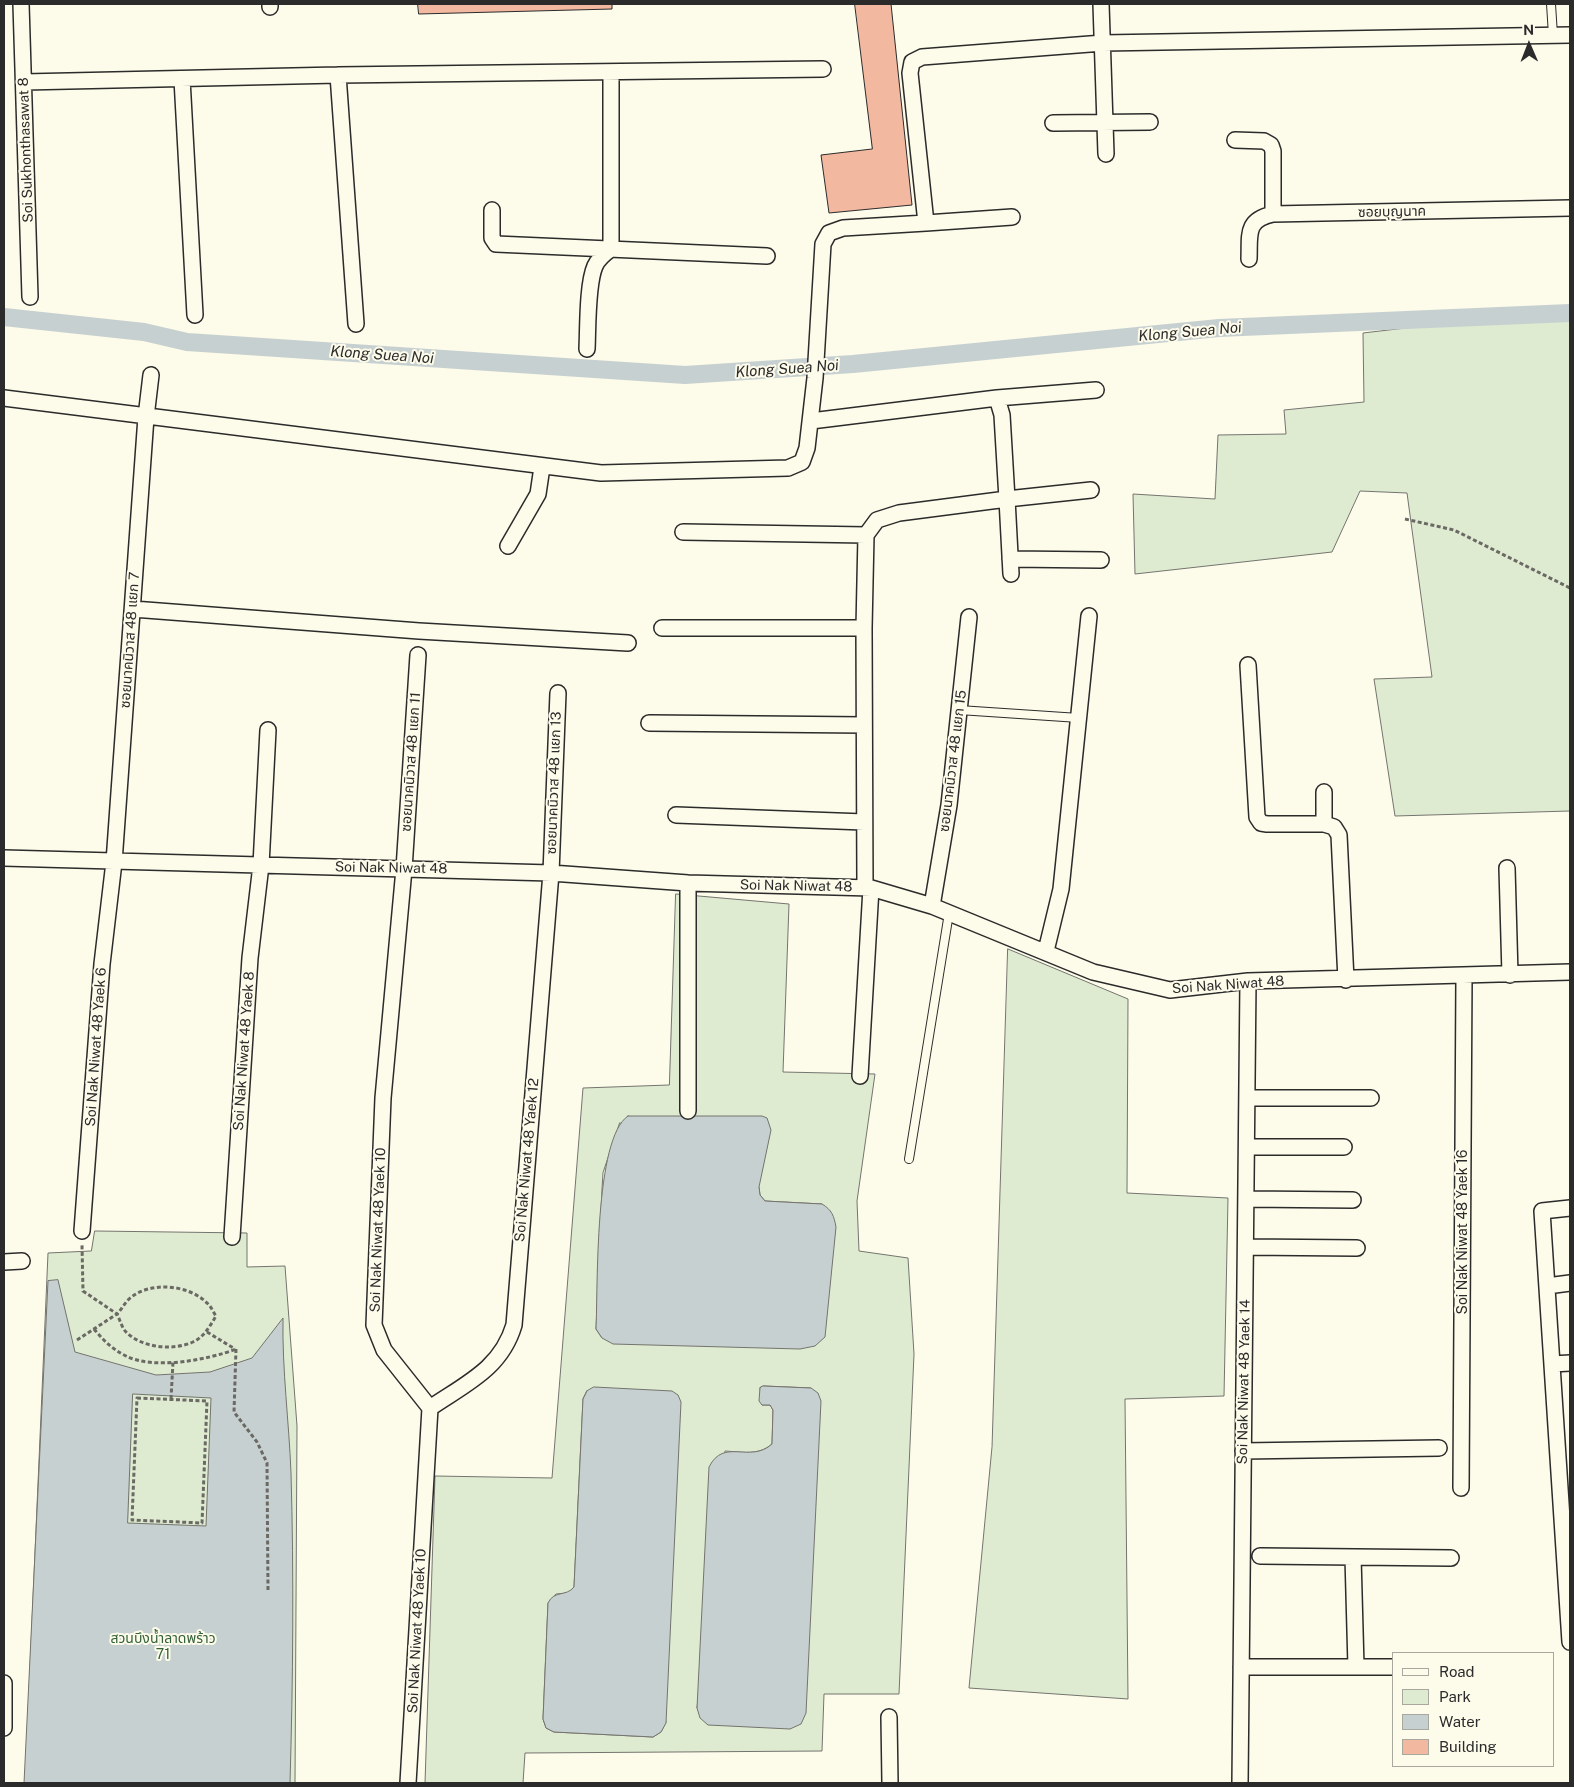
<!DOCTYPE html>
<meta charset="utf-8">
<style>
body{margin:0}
#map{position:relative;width:1574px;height:1787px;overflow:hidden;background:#fdfbea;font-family:"Public Sans",sans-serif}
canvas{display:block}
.frame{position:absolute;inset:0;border:5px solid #2b2b2b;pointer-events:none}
.legend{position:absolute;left:1392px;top:1652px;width:162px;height:115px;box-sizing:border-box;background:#fdfbea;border:1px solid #a9a89e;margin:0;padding:6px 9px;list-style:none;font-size:15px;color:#2b2b2b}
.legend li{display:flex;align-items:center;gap:10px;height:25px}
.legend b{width:25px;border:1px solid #a9a89e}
.north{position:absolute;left:1504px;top:20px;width:50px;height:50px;-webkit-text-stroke:4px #fdfbea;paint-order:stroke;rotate:359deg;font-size:14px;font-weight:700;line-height:20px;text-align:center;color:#2b2b2b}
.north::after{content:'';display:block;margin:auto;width:18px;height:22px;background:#2b2b2b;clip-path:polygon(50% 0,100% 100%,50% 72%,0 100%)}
</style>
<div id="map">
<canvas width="1574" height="1787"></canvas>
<div class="frame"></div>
<ul class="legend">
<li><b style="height:6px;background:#fdfbea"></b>Road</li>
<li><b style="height:14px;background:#deebd1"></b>Park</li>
<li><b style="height:14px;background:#c7d0d0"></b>Water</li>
<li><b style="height:14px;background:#f2b8a0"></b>Building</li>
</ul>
<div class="north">N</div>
</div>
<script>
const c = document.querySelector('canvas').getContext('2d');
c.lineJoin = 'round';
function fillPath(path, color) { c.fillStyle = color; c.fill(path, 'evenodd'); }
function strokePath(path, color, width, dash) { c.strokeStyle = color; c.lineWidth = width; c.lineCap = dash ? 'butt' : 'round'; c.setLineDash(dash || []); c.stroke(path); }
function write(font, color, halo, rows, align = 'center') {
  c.font = font + ' "Public Sans","Noto Sans Thai",sans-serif'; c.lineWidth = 4; c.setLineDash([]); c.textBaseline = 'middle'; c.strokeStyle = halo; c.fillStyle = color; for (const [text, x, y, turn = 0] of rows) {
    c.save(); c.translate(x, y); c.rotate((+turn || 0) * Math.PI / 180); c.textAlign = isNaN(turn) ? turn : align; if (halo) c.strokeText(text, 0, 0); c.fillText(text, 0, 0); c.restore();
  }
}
const green = new Path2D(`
 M 1570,320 L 1570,811 L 1395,816 L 1374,679 L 1432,677 L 1407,493 L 1360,491 L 1332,552 L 1135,574 L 1133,494 L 1215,499 L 1218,435 L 1286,434 L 1284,410 L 1364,402 L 1363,333 L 1448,323 Z
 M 676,894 L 789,904 L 783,1072 L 875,1074 L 857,1201 L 859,1251 L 908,1258 L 914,1354 L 899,1694 L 824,1694 L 822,1751 L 525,1753 L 523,1783 L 425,1783 L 435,1476 L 552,1478 L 583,1088 L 669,1085 ZM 620,1123 L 759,1187 L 760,1195 L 765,1201 L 822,1204 L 602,1338 L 596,1329 L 602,1189 L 603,1173 ZM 764,1386 L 811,1388 L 697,1708 L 725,1451 C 742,1452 758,1456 772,1444 L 773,1410 L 770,1405 L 762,1405 L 760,1388 ZM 587,1391 L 666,1722 L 661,1732 L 653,1737 L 554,1732 L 546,1728 L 543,1719 L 548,1603 L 556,1594 L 568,1593 L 574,1587 L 583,1399 Z
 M 1008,949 L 1128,999 L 1127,1193 L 1228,1198 L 1224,1396 L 1125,1399 L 1128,1699 L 969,1688 L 992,1447 Z
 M 95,1231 L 247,1233 L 247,1267 L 285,1266 L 297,1426 L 295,1783 L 25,1783 L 48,1253 L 91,1251 Z`);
const water = new Path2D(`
 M 628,1116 L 762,1116 L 767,1118 L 771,1130 L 759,1187 L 760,1195 L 765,1201 L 822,1204 C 832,1210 834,1216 836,1227 L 825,1337 L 815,1346 L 800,1349 L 613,1344 L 602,1338 L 596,1329 C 598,1288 594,1138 628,1116 Z
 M 58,1280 L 75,1352 L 156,1375 L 210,1372 L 252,1358 L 283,1318 C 282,1370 289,1421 291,1473 C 294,1576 293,1680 290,1783 L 24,1783 L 48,1281 ZM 133,1394 L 211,1398 L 206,1526 L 128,1523 Z
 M 763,1386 L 811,1388 L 818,1393 L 821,1401 L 806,1713 L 801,1724 L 790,1729 L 708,1725 L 700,1718 L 697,1708 L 709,1467 C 724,1437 750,1464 772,1444 L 773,1410 L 770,1405 L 762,1405 L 759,1401 L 760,1388 Z
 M 594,1387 L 672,1391 L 678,1395 L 681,1402 L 666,1723 L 661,1732 L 653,1737 L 554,1732 L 546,1728 L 543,1719 L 548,1603 C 554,1590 566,1597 574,1587 L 583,1399 L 587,1391 Z`);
const canal = new Path2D(`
 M 4,317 L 144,332 L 187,342 L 685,375 L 853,364 L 1219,328 L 1570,313`);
const building = new Path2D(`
 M 418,4 L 612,4 L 612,9 L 419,14 Z
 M 855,4 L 891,4 L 912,205 L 829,213 L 821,155 L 872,149 Z`);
const path = new Path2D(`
 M 1405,519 L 1454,530 L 1570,588
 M 94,1329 C 103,1340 112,1349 126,1356 C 153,1370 208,1360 236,1349
 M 207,1332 L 235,1349
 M 77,1340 L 117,1314 C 120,1320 122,1328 126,1332 C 142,1348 173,1351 193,1342 C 204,1337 210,1326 216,1316 C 213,1312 211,1306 207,1303 C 188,1284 149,1281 129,1299 C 124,1304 121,1310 117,1314 L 83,1291 L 82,1245
 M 236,1349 L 234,1412 L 257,1442 L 267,1463 L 268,1590
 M 137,1398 L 207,1401 L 202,1523 L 132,1520 Z
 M 171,1399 L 173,1362`);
const service = new Path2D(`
 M 1551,4 L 1553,35
 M 959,710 L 1079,718
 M 909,1159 L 949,913`);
const minor = new Path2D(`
 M 21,4 L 30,297
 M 1101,4 L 1106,154
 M 270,7 L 270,4
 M 611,72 L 611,249
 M 338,75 L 356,324
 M 182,79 L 195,315
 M 24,82 L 338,75 L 823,69
 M 1053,123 L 1150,122
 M 1235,140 L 1264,141 L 1271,145 L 1273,151 L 1273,214
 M 492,210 L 492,238 L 496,244 L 767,256
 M 926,223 L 1012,217
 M 1249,259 C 1250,235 1245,220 1273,214 L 1570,208
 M 587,349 C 588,329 587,284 595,266 C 598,259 604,254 611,249
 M 4,398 L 601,473 L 788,468 L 802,462 L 807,448 L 815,378 L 823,244 L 829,233 L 843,228 L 926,223 L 910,73 L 912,62 L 922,57 L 1103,43 L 1570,35
 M 811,421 L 997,398 L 1096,390
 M 683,532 L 866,535
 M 508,546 L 538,494 L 542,467
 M 1010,559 L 1101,560
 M 1011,574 L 1007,499 L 1091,490
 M 133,609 L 419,631 L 628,643
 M 662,628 L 864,628
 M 1248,665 L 1257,817 L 1261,823 L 1267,824 L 1324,824 L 1334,827 L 1339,835 L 1346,980
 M 649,723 L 864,725
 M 1324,792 L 1324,824
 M 676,815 L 864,822
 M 4,858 L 551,873 L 688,883 L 871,888 L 932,906 L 1093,972 L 1170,990 L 1248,981 L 1570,972
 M 1507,868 L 1510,975
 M 865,887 L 864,628 L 866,535 L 877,520 L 899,513 L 1007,499 L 1002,415 L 997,398
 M 932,906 L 949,805 L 969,617
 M 1046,951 L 1061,889 L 1089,616
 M 860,1076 L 871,888
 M 1248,1098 L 1371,1098
 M 688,1111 L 688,883
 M 1248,1147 L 1344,1147
 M 1246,1199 L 1353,1200
 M 1570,1208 L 1542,1211 L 1570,1642
 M 82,1231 L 102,964 L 114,862 L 146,417 L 151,375
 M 232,1237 L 250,958 L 261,865 L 268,730
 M 1246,1247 L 1357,1248
 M 4,1262 L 22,1261
 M 1547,1286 L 1570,1283
 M 1552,1364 L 1570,1363
 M 430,1408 C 465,1384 501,1369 514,1325 L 551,873 L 558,693
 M 1243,1451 L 1439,1448
 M 1461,1488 L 1464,976
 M 1260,1556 L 1451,1558
 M 1353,1557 L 1356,1667
 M 1241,1667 L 1393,1667
 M 4,1683 L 4,1728
 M 889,1717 L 890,1783
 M 408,1783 L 430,1408 L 384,1350 L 374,1325 L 383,1098 L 404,869 L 418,655
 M 1240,1783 L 1248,981`);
const streetNames = [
 ["Soi Sukhonthasawat 8",26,150,-92],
 ["ซอยบุญนาค",1392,212,-1],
 ["ซอยนาคนิวาส 48 แยก 7",130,640,-86],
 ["ซอยนาคนิวาส 48 แยก 15",953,761,-83],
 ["ซอยนาคนิวาส 48 แยก 11",411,762,-86],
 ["ซอยนาคนิวาส 48 แยก 13",554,783,-88],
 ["Soi Nak Niwat 48",391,868,1],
 ["Soi Nak Niwat 48",796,886,1],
 ["Soi Nak Niwat 48",1228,985,-4],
 ["Soi Nak Niwat 48 Yaek 6",96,1047,-86],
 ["Soi Nak Niwat 48 Yaek 8",244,1051,-86],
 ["Soi Nak Niwat 48 Yaek 12",527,1160,-85],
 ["Soi Nak Niwat 48 Yaek 10",378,1230,-88],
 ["Soi Nak Niwat 48 Yaek 16",1463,1232,-90],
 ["Soi Nak Niwat 48 Yaek 14",1244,1382,-89],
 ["Soi Nak Niwat 48 Yaek 10",417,1631,-87]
];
const parkNames = [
 ["สวนบึงน้ำลาดพร้าว",163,1639],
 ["71",163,1655]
];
const waterNames = [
 ["Klong Suea Noi",1190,332,-5],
 ["Klong Suea Noi",382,355,4],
 ["Klong Suea Noi",787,369,-4]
];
fillPath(green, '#deebd1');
strokePath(green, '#74746e', 1);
fillPath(water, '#c7d0d0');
strokePath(water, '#74746e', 1);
strokePath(canal, '#c7d0d0', 18);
fillPath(building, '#f2b8a0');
strokePath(building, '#2b2b2b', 1);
strokePath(service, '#2b2b2b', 10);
strokePath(minor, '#2b2b2b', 18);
strokePath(path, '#6a6964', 3, [4, 2.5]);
strokePath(service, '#fdfbea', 8);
strokePath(minor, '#fdfbea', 15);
write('14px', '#2b2b2b', '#fdfbea', streetNames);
write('14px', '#34623c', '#fdfbea', parkNames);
write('italic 15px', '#2b2b2b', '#fdfbea', waterNames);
</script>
